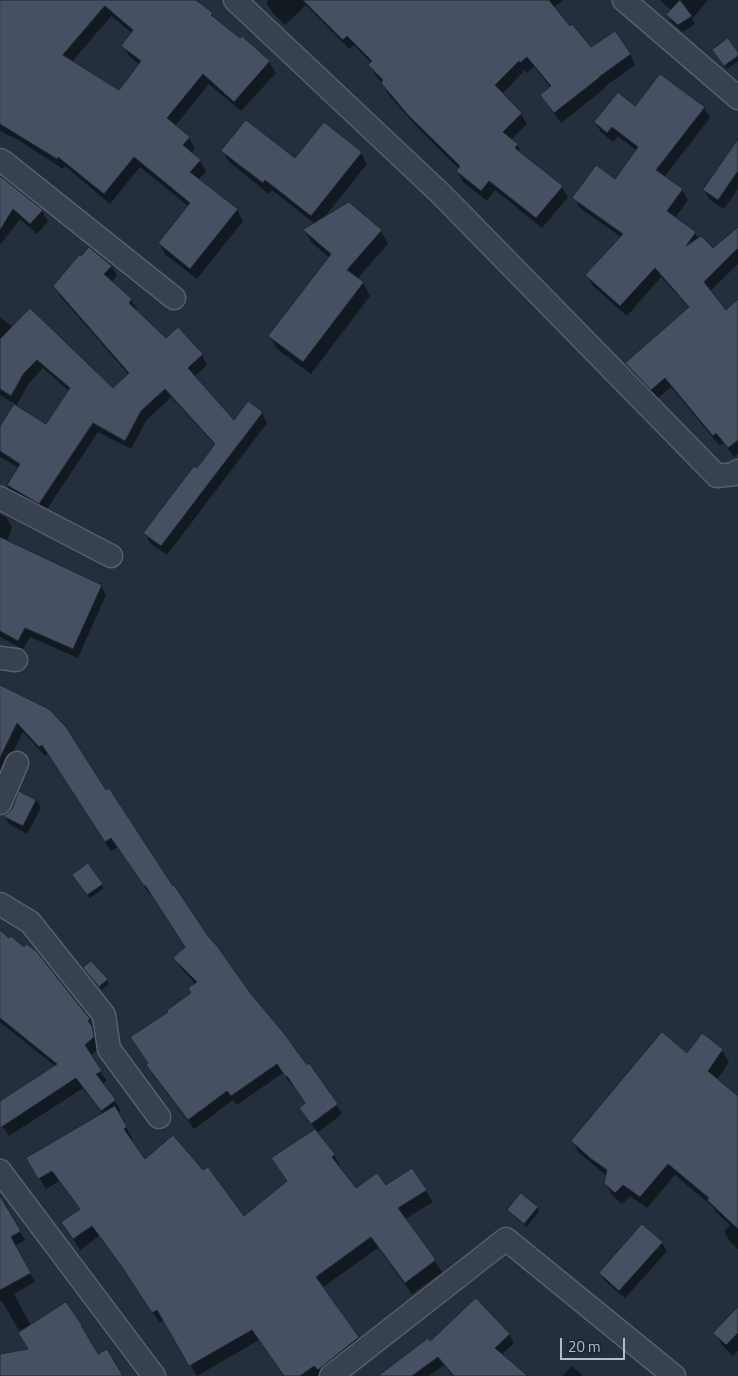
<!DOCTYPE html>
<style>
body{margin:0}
#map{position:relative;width:738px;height:1376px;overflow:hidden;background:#242f3e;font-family:"Titillium Web",sans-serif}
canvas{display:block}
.scale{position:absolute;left:560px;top:1338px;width:65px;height:22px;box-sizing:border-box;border:2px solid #b4bcc9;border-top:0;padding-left:6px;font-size:15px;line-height:18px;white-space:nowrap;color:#b4bcc9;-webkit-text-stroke:4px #1d2633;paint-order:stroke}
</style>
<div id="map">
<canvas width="738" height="1376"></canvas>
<div class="scale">20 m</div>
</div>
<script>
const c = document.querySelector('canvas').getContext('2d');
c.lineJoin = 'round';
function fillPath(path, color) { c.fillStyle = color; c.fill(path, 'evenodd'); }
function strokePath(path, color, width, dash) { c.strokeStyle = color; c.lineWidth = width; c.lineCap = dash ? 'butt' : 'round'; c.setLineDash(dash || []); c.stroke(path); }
const shadow = new Path2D(`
 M 1,0 L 194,0 L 212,14 L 215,19 L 240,40 L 242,38 L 269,62 L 276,73 L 241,111 L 209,84 L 175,126 L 189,138 L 195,149 L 191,153 L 200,161 L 206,172 L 198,180 L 237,210 L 243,221 L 197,279 L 165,254 L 159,243 L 188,206 L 140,167 L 110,204 L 65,166 L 63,169 L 20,141 L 0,131 L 0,12 ZM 111,16 L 132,33 L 123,46 L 129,56 L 140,65 L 119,92 L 72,62 Z
 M 268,0 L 563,0 L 553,8 L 570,28 L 591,48 L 630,54 L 635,65 L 604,87 L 605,88 L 561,123 L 548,106 L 542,96 L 551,88 L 534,67 L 527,73 L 525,70 L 502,94 L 521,114 L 527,124 L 511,140 L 517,145 L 523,155 L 562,187 L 568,197 L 542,228 L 495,190 L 487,201 L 463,182 L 457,171 L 459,169 L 416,126 L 388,94 L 382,83 L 376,76 L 370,65 L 371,63 L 354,45 L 349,49 L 306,5 L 285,25 L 272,12 L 266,2 Z
 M 660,0 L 708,0 L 692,19 L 695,24 L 683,32 L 672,23 L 668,16 L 672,11 Z
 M 716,54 L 738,54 L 738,61 L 727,69 Z
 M 661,76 L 704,108 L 710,118 L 664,177 L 682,190 L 688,200 L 675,218 L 695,232 L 698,239 L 713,249 L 738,229 L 738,264 L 710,291 L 726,312 L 738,301 L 738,454 L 734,457 L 723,443 L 719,445 L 671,387 L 657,399 L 632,373 L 627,363 L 689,308 L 661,277 L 627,316 L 593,286 L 587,276 L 621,237 L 580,208 L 574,198 L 615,181 L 637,151 L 618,136 L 613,142 L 601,132 L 595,122 L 636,108 Z
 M 738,141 L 738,189 L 724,209 L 710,200 L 704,190 Z
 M 223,151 L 295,160 L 361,153 L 367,164 L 323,219 L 381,231 L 388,244 L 357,279 L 363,283 L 370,296 L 311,374 L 277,349 L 270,336 L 330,258 L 312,243 L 305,231 L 315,224 L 272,190 L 269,194 L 229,162 Z
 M 0,178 L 42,211 L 48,221 L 37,234 L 20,219 L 0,245 Z
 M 112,266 L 117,276 L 111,282 L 131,300 L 137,309 L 135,311 L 166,339 L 177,329 L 202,355 L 207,365 L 194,377 L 234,422 L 262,413 L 267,423 L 167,555 L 150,543 L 145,533 L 198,470 L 216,446 L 171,397 L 146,421 L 131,449 L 98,432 L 45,512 L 13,496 L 7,486 L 19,468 L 0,457 L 0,428 L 15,404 L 0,395 L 0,317 L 13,327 L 113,390 L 129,375 L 60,296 L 55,286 ZM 43,368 L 69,391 L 47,426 L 16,406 L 29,383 Z
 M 0,514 L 7,518 L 12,527 L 7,541 L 101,586 L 106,595 L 78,658 L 30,637 L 23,649 L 0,637 Z
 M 0,686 L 106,792 L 207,936 L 250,995 L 336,1104 L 342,1114 L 317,1133 L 334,1155 L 340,1166 L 338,1168 L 355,1190 L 385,1187 L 412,1169 L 433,1202 L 405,1219 L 435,1261 L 442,1272 L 412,1294 L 378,1248 L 322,1288 L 358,1338 L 364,1349 L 331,1376 L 284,1376 L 259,1340 L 197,1376 L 164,1320 L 160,1323 L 130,1278 L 99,1236 L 80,1250 L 62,1222 L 81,1210 L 59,1181 L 46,1189 L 28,1158 L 103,1115 L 83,1088 L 9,1136 L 0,1123 L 0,1103 L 55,1066 L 0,1022 L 0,932 L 89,1019 L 95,1030 L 94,1031 L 98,1038 L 99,1048 L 90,1056 L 107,1081 L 102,1084 L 115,1101 L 121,1111 L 118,1113 L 133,1139 L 130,1140 L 145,1161 L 244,1217 L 287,1182 L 273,1158 L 316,1130 L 300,1108 L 306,1104 L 293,1085 L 292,1086 L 283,1073 L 237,1105 L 233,1100 L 194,1129 L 153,1075 L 147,1065 L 170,1012 L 192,993 L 196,984 L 181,968 L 175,958 L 186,948 L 151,894 L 150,895 L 118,847 L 111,851 L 48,753 L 45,756 L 23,732 L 3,773 L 0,772 Z
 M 19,796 L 36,799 L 41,808 L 27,834 L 9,824 L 5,816 L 13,809 Z
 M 76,879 L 101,885 L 104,888 L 90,898 Z
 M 91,963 L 109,984 L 102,990 L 87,972 Z
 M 702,1035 L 722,1050 L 729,1062 L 717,1080 L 736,1096 L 738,1093 L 738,1249 L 731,1243 L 724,1231 L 730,1225 L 716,1212 L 713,1207 L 675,1175 L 647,1208 L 630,1196 L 622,1204 L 612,1195 L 605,1183 L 607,1176 L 579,1153 L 572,1141 L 687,1055 Z
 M 0,1195 L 9,1209 L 7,1211 L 25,1240 L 15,1246 L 35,1282 L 14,1294 L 31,1326 L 98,1355 L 122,1376 L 0,1376 L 0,1356 L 30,1350 L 2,1301 L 0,1302 Z
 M 537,1208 L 539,1211 L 527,1227 L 511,1214 L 509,1210 Z
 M 662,1243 L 667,1251 L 625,1298 L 605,1281 L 600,1273 Z
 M 738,1308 L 738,1351 L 733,1356 L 722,1345 L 715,1333 Z
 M 509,1334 L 514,1343 L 501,1355 L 526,1376 L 453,1376 L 444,1365 L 429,1376 L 380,1376 L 430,1343 Z
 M 572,1366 L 583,1376 L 562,1376 Z`);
const building = new Path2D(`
 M 0,0 L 196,0 L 213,13 L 211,15 L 240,38 L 242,36 L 270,61 L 234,102 L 203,74 L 167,118 L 190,137 L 183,145 L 201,160 L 190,172 L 238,209 L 190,269 L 158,243 L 190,203 L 134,157 L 104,194 L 58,157 L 57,159 L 0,124 ZM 105,6 L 133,30 L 121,46 L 141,61 L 119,90 L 63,55 Z
 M 303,0 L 549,0 L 570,26 L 572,24 L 591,47 L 615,31 L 631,54 L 599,77 L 600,77 L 554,113 L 540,95 L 551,86 L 527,57 L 520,63 L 519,61 L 495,85 L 522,113 L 503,132 L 518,144 L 515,148 L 563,186 L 536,218 L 489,181 L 481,191 L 456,171 L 460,166 L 408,115 L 381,83 L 383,80 L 368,65 L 372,61 L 347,36 L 343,40 Z
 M 680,0 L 692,16 L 678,25 L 666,15 Z
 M 728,38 L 738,52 L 738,56 L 724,66 L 712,50 Z
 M 660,74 L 705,107 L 656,170 L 683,189 L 667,211 L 696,232 L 686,246 L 701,236 L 713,248 L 738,227 L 738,248 L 704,282 L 726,310 L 738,299 L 738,440 L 728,448 L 716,433 L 713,436 L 665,378 L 651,390 L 625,363 L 689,307 L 655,268 L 620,306 L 585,275 L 623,234 L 572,198 L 596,165 L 615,179 L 638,147 L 612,127 L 607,133 L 594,122 L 618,92 L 635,106 Z
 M 246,120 L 295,158 L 324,122 L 362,152 L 311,216 L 265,180 L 263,183 L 221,151 Z
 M 738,139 L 738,171 L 718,200 L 703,190 Z
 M 0,176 L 43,210 L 30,224 L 13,209 L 0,230 Z
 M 349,202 L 382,230 L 347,270 L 364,282 L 303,362 L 268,336 L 331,254 L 303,230 Z
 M 89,247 L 112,266 L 104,274 L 132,299 L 129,303 L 166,338 L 178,327 L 203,354 L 188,368 L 234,420 L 248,401 L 263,412 L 161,546 L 143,533 L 194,466 L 197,468 L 215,444 L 165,389 L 141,411 L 125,441 L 93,423 L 39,504 L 7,485 L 20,464 L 0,451 L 0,426 L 14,404 L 46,424 L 70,388 L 37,360 L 24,373 L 11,396 L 0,389 L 0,339 L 30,308 L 113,388 L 129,373 L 53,286 L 79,255 L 81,256 Z
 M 0,537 L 102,585 L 73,649 L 25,628 L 18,641 L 0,631 Z
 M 0,685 L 49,709 L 66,727 L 106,790 L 109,788 L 173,886 L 174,885 L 208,936 L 217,946 L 251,994 L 283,1032 L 307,1065 L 309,1063 L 338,1104 L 311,1124 L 299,1108 L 305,1103 L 287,1076 L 286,1077 L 277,1064 L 231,1096 L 227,1091 L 188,1120 L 146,1065 L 148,1063 L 130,1037 L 168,1012 L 167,1010 L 191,993 L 188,988 L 197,982 L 173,958 L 185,947 L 145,885 L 144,886 L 111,838 L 105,842 L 42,745 L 39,747 L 17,723 L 0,758 Z
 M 19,791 L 36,800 L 23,826 L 3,816 L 8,813 L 12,809 Z
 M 88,863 L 103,884 L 87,895 L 72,875 Z
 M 0,930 L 9,938 L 11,936 L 24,947 L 27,944 L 37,952 L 90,1019 L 88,1021 L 92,1026 L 94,1037 L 85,1045 L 102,1071 L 96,1074 L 116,1100 L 101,1111 L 76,1078 L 0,1128 L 0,1101 L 57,1064 L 0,1018 Z
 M 91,961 L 108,979 L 99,987 L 83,968 Z
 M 662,1032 L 687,1053 L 702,1033 L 723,1049 L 708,1071 L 738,1096 L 738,1229 L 707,1200 L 709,1198 L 668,1164 L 640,1197 L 623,1185 L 615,1193 L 604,1183 L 607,1170 L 590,1158 L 571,1141 Z
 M 115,1106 L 127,1127 L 124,1129 L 145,1159 L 173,1135 L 203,1170 L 208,1167 L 244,1216 L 287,1181 L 271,1158 L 315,1129 L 335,1154 L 332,1157 L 356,1188 L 377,1173 L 386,1185 L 412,1168 L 427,1190 L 398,1208 L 436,1260 L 405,1283 L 371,1237 L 316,1277 L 359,1337 L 318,1370 L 314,1366 L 300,1376 L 284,1376 L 252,1330 L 189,1366 L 157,1310 L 152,1313 L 122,1267 L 92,1226 L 73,1239 L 61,1222 L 80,1209 L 52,1171 L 38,1179 L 26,1158 Z
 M 521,1193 L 538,1207 L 524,1224 L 507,1210 Z
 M 0,1196 L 21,1231 L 11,1237 L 31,1273 L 0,1290 Z
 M 642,1224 L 663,1242 L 619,1291 L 599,1273 Z
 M 476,1298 L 510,1334 L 495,1348 L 528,1376 L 454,1376 L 438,1357 L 412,1376 L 378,1376 L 428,1338 L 430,1341 Z
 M 66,1302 L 82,1325 L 81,1325 L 98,1354 L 107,1349 L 123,1376 L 0,1376 L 0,1354 L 28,1349 L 18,1333 Z
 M 738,1307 L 738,1333 L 726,1345 L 713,1333 Z`);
const minor = new Path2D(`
 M 235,0 L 441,194 L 717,476 L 735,474 L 738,471
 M 624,0 L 738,98
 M 0,160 L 5,163 L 174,298
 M 0,498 L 111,556
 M 0,658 L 16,660
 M 0,803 L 17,763
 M 0,904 L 30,922 L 104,1015 L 109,1049 L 159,1117
 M 0,1171 L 154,1376
 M 331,1376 L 506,1239 L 674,1376`);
fillPath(shadow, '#0007');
fillPath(building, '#455162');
strokePath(building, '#1f2835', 1);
strokePath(minor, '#565f6c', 25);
strokePath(minor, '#38414e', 22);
</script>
